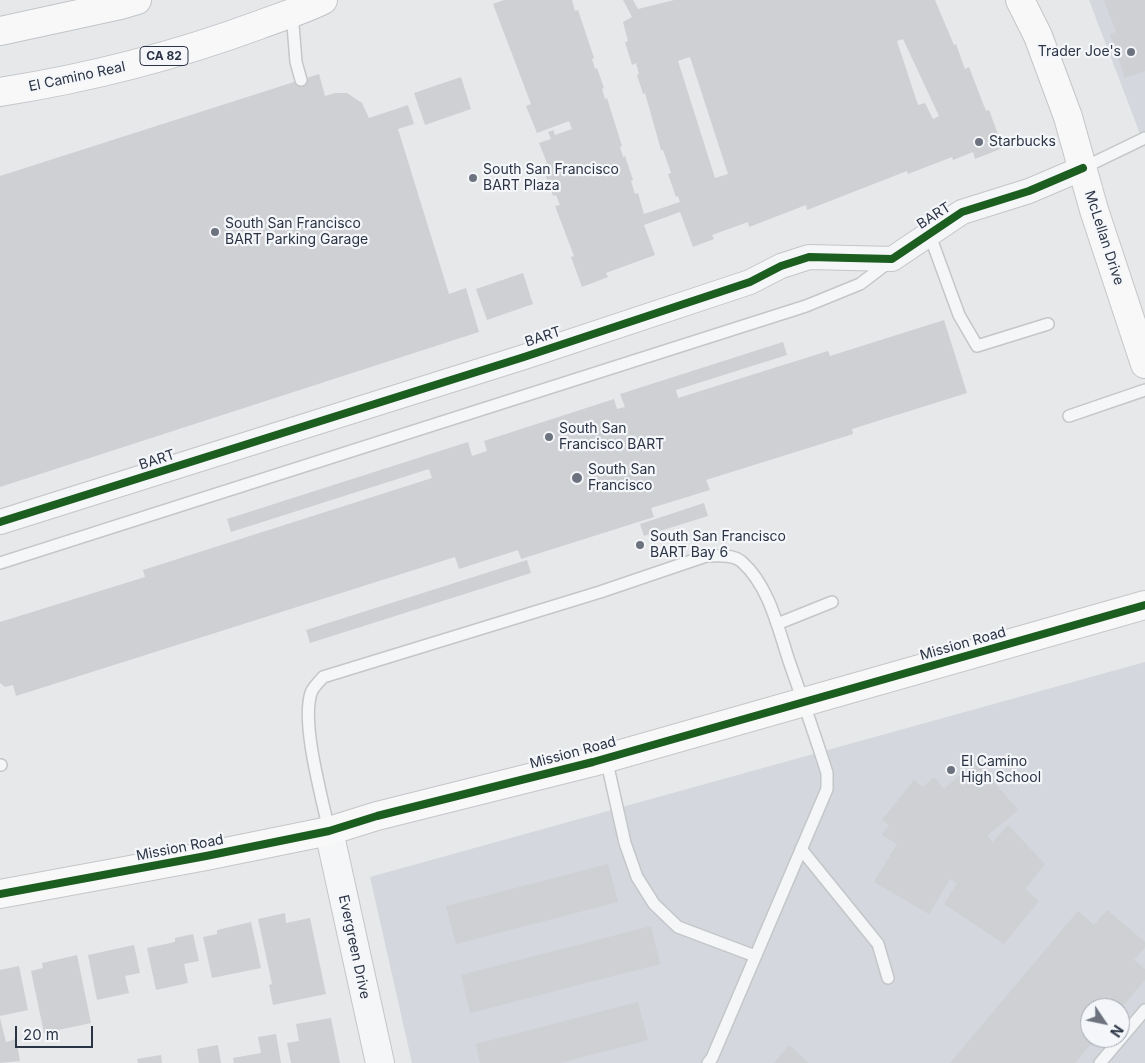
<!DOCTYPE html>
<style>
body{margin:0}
#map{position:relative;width:1145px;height:1063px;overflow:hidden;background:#e6e8ea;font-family:Inter,sans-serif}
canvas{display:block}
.north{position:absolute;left:1080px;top:998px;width:50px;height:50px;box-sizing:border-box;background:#f4f6f9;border:1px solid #a4a8b1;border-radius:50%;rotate:124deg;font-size:14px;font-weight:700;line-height:20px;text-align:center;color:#2b3445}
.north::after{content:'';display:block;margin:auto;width:18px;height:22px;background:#6c737f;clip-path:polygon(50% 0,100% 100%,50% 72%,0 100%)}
.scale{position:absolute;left:15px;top:1026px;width:78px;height:22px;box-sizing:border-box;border:2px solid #2b3445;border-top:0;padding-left:6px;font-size:15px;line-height:18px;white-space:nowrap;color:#2b3445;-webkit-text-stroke:4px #f4f6f9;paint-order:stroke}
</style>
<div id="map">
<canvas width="1145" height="1063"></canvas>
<div class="north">N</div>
<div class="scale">20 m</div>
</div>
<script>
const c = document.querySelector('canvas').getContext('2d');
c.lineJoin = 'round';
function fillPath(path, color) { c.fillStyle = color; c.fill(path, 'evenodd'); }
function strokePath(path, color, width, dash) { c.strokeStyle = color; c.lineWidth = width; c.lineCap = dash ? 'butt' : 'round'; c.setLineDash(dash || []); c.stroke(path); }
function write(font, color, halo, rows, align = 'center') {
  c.font = font + ' Inter,sans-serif'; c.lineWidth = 4.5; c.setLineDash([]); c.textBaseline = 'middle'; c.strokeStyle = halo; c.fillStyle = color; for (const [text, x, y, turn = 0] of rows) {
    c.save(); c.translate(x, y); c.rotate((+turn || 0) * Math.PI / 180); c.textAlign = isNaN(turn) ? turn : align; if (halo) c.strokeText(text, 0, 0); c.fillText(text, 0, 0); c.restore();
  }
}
const built = new Path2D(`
 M 1089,0 L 1145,0 L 1145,147 Z
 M 1145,662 L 1145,1063 L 412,1063 L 370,877 ZM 1090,1008 L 1120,1008 L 1120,1038 L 1090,1038 Z`);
const building = new Path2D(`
 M 504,0 L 572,0 L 575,11 L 578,10 L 594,58 L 592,59 L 595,69 L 597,68 L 604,88 L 602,89 L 605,99 L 607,98 L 622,146 L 620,147 L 623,157 L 625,156 L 633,180 L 631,181 L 635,194 L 638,193 L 644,214 L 680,202 L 678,196 L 676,197 L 668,174 L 671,173 L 663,150 L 661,150 L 645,93 L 643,94 L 637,75 L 639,74 L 636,63 L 632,65 L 625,42 L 628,41 L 623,22 L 632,17 L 623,0 L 633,0 L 638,9 L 674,0 L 935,0 L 954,45 L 956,44 L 965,69 L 969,67 L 986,111 L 989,110 L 1003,148 L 975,159 L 973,152 L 953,160 L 952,157 L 908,174 L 907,171 L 807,210 L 806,205 L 749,227 L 748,222 L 712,235 L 714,239 L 693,247 L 680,212 L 644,225 L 655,255 L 606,273 L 608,277 L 582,287 L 571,257 L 574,256 L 555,206 L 560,205 L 556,195 L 553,196 L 542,165 L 547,163 L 539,143 L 551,139 L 548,132 L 553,130 L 555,135 L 572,129 L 569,121 L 537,133 L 526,106 L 531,104 L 493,4 ZM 903,39 L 939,116 L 933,119 L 925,103 L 918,105 L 897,41 ZM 690,57 L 728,174 L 715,178 L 678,61 Z
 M 1104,0 L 1145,0 L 1145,71 L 1125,78 L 1110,34 L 1116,32 Z
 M 319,74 L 325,96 L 335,93 L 347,93 L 362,103 L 369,118 L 408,105 L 414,124 L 398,129 L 449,294 L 466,288 L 479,332 L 0,487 L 0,176 Z
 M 461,77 L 471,109 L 425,125 L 414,93 Z
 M 523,273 L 533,304 L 487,320 L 476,289 Z
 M 944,320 L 967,393 L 852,429 L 853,434 L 706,480 L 710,490 L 651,508 L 654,517 L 521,559 L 518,550 L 459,569 L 455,557 L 16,696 L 13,685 L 5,687 L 0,683 L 0,622 L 145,577 L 143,570 L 432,478 L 429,469 L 231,532 L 227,519 L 468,442 L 472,456 L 487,451 L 484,441 L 614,399 L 617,409 L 625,407 L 620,394 L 783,342 L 787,355 L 676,390 L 678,398 L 828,351 L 830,356 Z
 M 704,503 L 708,516 L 644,536 L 640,524 Z
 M 527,560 L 531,573 L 310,643 L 306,630 Z
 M 976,761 L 1018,810 L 987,836 L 993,842 L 1008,825 L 1045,864 L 1025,889 L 1039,901 L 1004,944 L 944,904 L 957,883 L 950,879 L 929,914 L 874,882 L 897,844 L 882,835 L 889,825 L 882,820 L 914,780 L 923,787 L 934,777 L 944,789 Z
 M 608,864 L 618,902 L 456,944 L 446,906 Z
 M 1107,910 L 1145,942 L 1145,947 L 1134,960 L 1145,969 L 1145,980 L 1121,1008 L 1090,1008 L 1090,1038 L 1096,1038 L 1075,1063 L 950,1063 L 1078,911 L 1094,925 Z
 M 285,913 L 286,923 L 310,918 L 326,994 L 273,1005 L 269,985 L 272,984 L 258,919 Z
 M 251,922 L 261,968 L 212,978 L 203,937 L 217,934 L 217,930 Z
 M 651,926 L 660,964 L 470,1013 L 461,975 Z
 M 193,934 L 199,961 L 184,964 L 188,983 L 156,990 L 147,948 L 175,942 L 175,938 Z
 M 134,945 L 140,973 L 125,976 L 129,993 L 97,1000 L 88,955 Z
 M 77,955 L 91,1023 L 44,1033 L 31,971 L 43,968 L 42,963 Z
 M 19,966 L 28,1010 L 0,1016 L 0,970 Z
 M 638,1002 L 648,1040 L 560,1063 L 480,1063 L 476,1044 Z
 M 0,1018 L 6,1042 L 16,1039 L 20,1061 L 0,1063 Z
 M 331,1018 L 340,1063 L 291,1063 L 287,1043 L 299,1041 L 296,1024 Z
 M 276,1034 L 281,1063 L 234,1063 L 233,1058 L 261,1053 L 258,1037 Z
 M 218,1045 L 221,1063 L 199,1063 L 197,1049 Z
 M 789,1045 L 809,1063 L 774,1063 Z
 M 161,1055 L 162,1063 L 138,1063 L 137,1059 Z`);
const service = new Path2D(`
 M 292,12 L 296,62 L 301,80
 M 1083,168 L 1145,138
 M 929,233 L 959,315 L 977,346 L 1048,324
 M 1069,416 L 1145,390
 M 0,563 L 806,306 L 860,284 L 889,262
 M 777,624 L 832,602
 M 606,758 L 625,843 L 637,877 L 654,904 L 678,927 L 755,956
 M 0,765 L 1,765
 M 329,831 C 322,797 301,724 311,693 C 313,687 319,682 323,677 L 600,592 L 706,556 C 717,556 733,554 742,562 C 769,586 778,628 789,661 C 802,698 815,735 827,773 L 827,789 L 712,1058 L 708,1063
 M 801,849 L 878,944 L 888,978
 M 1100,1063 L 1145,1010`);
const minor = new Path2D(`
 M 0,522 L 524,357 L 750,282 L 781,266 L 809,257 L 892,259 L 962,212 L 1029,191 L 1083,168`);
const tertiary = new Path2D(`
 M 329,831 L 380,1063`);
const secondary = new Path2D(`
 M 1020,0 L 1038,36 L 1068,117 L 1094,210 L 1145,364
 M 0,894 L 206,856 L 329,831 L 377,816 L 593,762 L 1145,605`);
const primary = new Path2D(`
 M 0,31 L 120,5 L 137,0
 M 0,92 C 89,78 175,56 259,25 C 280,17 303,10 323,0`);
const cycleway = new Path2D(`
 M 0,522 L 524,357 L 750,282 L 781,266 L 809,257 L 892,259 L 962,212 L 1029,191 L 1083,168
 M 0,894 L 206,856 L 329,831 L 377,816 L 593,762 L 1145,605`);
const markers = [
 [1131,52,5,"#6c737f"],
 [979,142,5,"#6c737f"],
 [473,178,5,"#6c737f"],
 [215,232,5,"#6c737f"],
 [549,437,5,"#6c737f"],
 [577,478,6,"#6c737f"],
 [640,545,5,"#6c737f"],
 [951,770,5,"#6c737f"]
];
const shields = [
 [164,56,48]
];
const shieldNames = [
 ["CA 82",164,56]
];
const poiNames = [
 ["Trader Joe's",1121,52,"right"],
 ["Starbucks",989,142],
 ["South San Francisco",483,170],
 ["BART Plaza",483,186],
 ["South San Francisco",225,224],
 ["BART Parking Garage",225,240],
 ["South San",559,429],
 ["Francisco BART",559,445],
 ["South San",588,470],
 ["Francisco",588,486],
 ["South San Francisco",650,537],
 ["BART Bay 6",650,553],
 ["El Camino",961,762],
 ["High School",961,778]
];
const streetNames = [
 ["El Camino Real",77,77,-12],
 ["BART",934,216,-33],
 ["McLellan Drive",1104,238,72],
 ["BART",543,337,-18],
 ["BART",157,460,-18],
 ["Mission Road",963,644,-16],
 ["Mission Road",573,753,-15],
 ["Mission Road",180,848,-11],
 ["Evergreen Drive",354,947,78]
];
fillPath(built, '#d4d7dd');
fillPath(building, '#ced0d3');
strokePath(service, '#c4c6c8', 14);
strokePath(minor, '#c4c6c8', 26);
strokePath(tertiary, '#c4c6c8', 30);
strokePath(secondary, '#c4c6c8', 30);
strokePath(primary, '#c2c5c8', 30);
strokePath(service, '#f5f6f7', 11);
strokePath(minor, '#f5f6f7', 24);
strokePath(tertiary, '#f5f6f7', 28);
strokePath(secondary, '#f8f8f8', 28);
strokePath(primary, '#f8f8f8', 28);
strokePath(cycleway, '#1b5e20', 8);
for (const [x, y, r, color] of markers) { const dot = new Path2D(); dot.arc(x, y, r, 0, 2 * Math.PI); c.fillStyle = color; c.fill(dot); strokePath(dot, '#f4f6f9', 2); }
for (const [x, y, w] of shields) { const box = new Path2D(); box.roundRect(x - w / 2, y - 9.5, w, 19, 4); c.fillStyle = '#f4f6f9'; c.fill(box); strokePath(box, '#2b3445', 1); }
write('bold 12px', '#2b3445', null, shieldNames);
write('14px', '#2b3445', '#f4f6f9', poiNames, 'left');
write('14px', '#2b3445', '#f4f6f9', streetNames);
</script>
